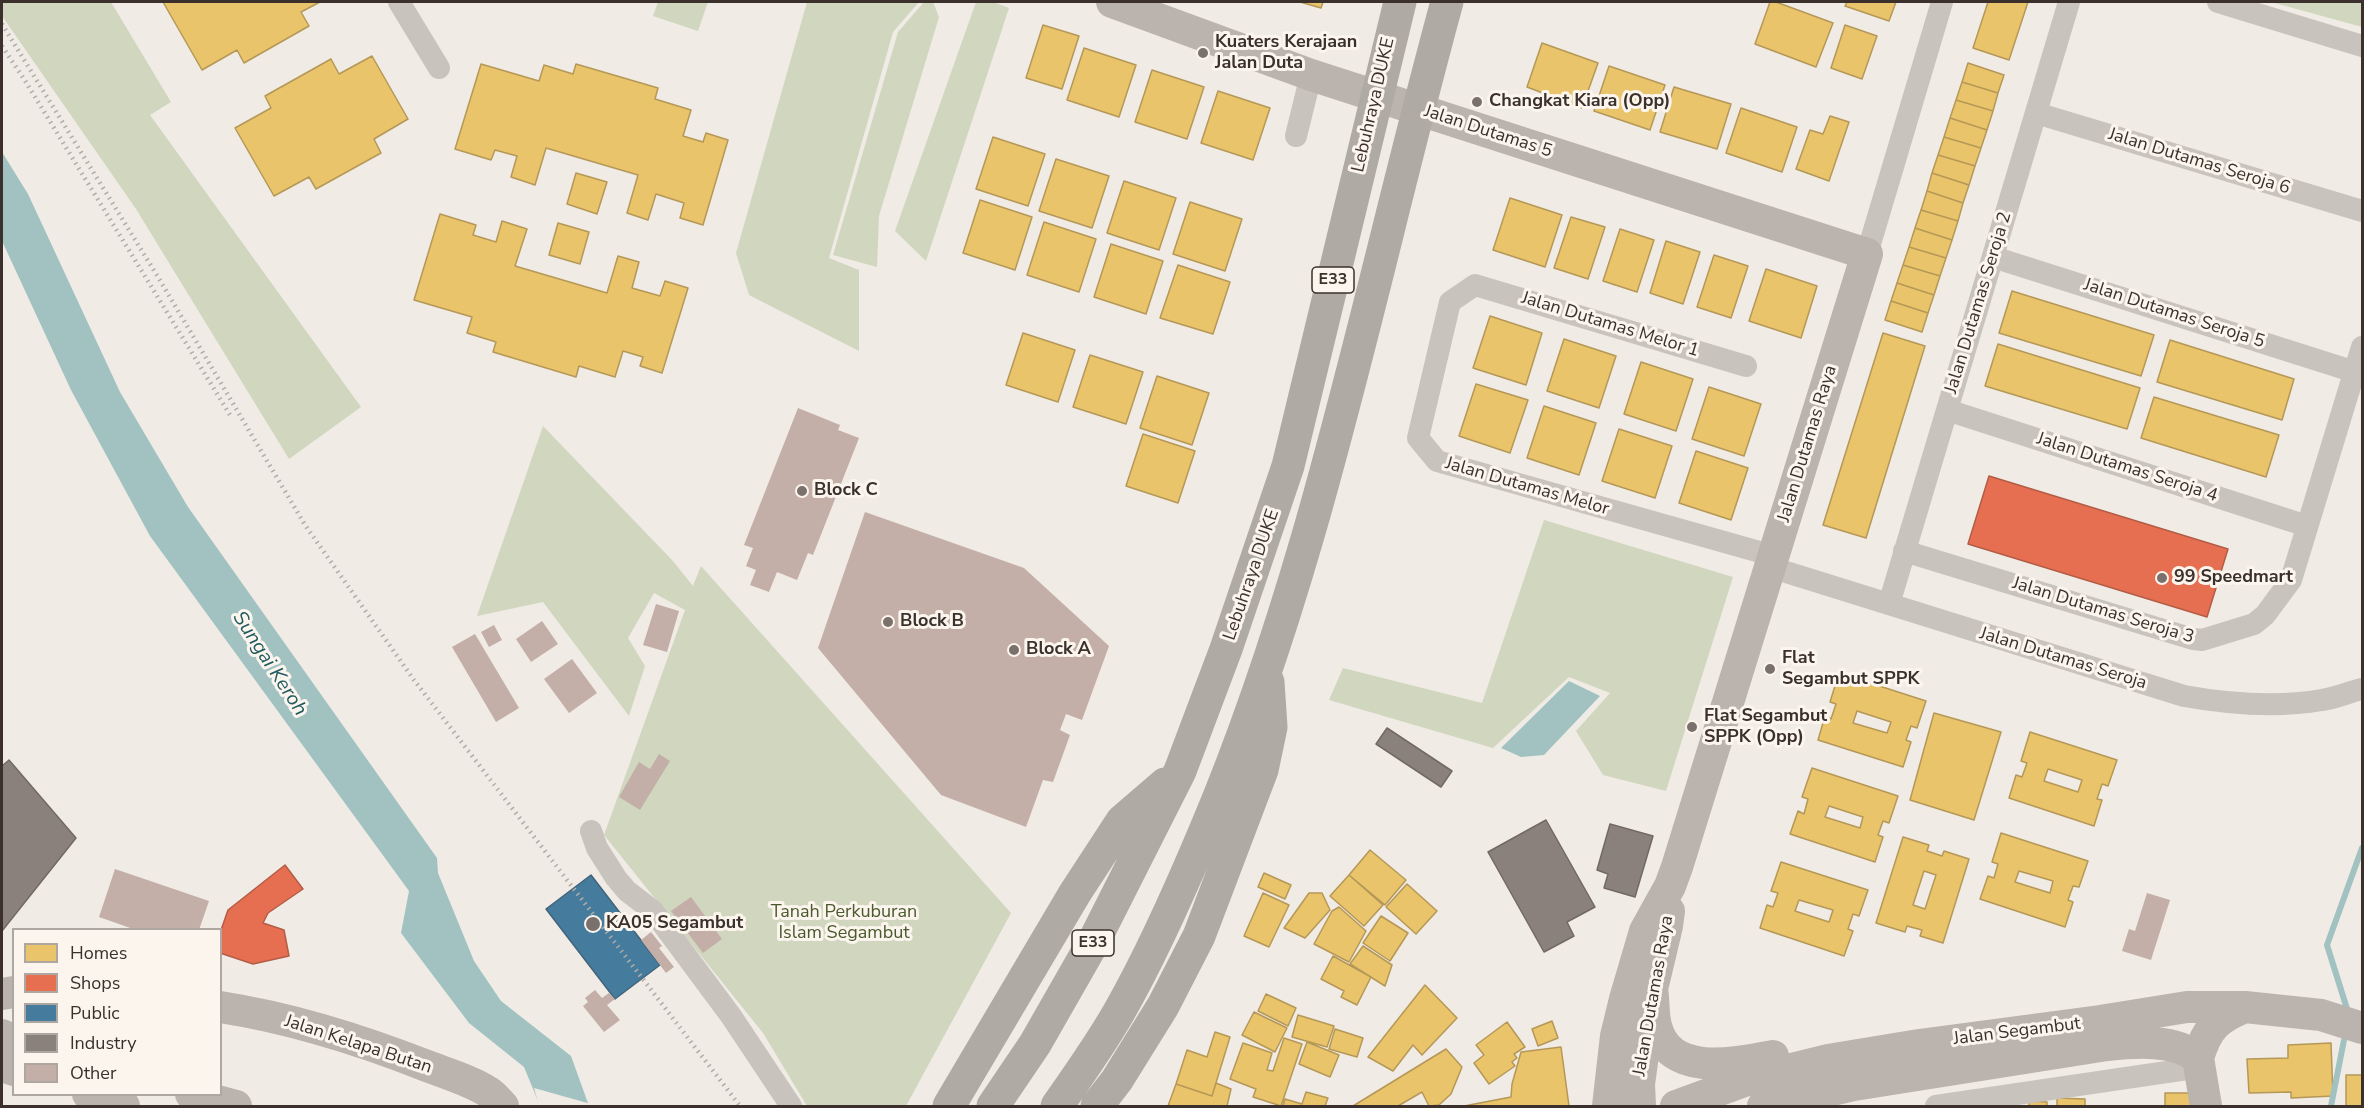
<!DOCTYPE html>
<style>
body{margin:0}
#map{position:relative;width:2364px;height:1108px;overflow:hidden;background:#f0ebe5;font-family:"Nunito Sans",sans-serif}
canvas{display:block}
.frame{position:absolute;inset:0;border:3px solid #3b302b;pointer-events:none}
.legend{position:absolute;left:12px;top:928px;width:210px;height:168px;box-sizing:border-box;background:#fbf5ee;border:2px solid #aea6a0;margin:0;padding:8px 10px;list-style:none;font-size:18px;color:#3b302b}
.legend li{display:flex;align-items:center;gap:12px;height:30px}
.legend b{width:30px;border:2px solid #aea6a0}
</style>
<div id="map">
<canvas width="2364" height="1108"></canvas>
<div class="frame"></div>
<ul class="legend">
<li><b style="height:16px;background:#e9c46a"></b>Homes</li>
<li><b style="height:16px;background:#e76f51"></b>Shops</li>
<li><b style="height:16px;background:#457b9d"></b>Public</li>
<li><b style="height:16px;background:#8a817c"></b>Industry</li>
<li><b style="height:16px;background:#c3afa7"></b>Other</li>
</ul>
</div>
<script>
const c = document.querySelector('canvas').getContext('2d');
c.lineJoin = 'round';
function fillPath(path, color) { c.fillStyle = color; c.fill(path, 'evenodd'); }
function strokePath(path, color, width, dash) { c.strokeStyle = color; c.lineWidth = width; c.lineCap = dash ? 'butt' : 'round'; c.setLineDash(dash || []); c.stroke(path); }
function write(font, color, halo, rows, align = 'center') {
  c.font = font + ' "Nunito Sans",sans-serif'; c.lineWidth = 6; c.setLineDash([]); c.textBaseline = 'middle'; c.strokeStyle = halo; c.fillStyle = color; for (const [text, x, y, turn = 0] of rows) {
    c.save(); c.translate(x, y); c.rotate((+turn || 0) * Math.PI / 180); c.textAlign = isNaN(turn) ? turn : align; if (halo) c.strokeText(text, 0, 0); c.fillText(text, 0, 0); c.restore();
  }
}
const green = new Path2D(`
 M 2,2 L 111,2 L 171,102 L 150,115 L 361,407 L 289,459 L 136,209 L 2,16 Z
 M 658,2 L 708,2 L 698,31 L 653,16 Z
 M 807,2 L 919,2 L 893,32 L 829,258 L 859,270 L 859,351 L 749,295 L 736,253 Z
 M 924,2 L 933,2 L 939,17 L 879,216 L 877,267 L 833,255 L 898,32 Z
 M 976,2 L 993,2 L 1009,8 L 926,261 L 895,231 Z
 M 2271,2 L 2362,2 L 2362,27 Z
 M 543,426 L 672,560 L 693,586 L 701,566 L 1011,913 L 906,1106 L 807,1106 L 763,1033 L 604,835 L 685,610 L 654,593 L 628,638 L 645,666 L 629,716 L 543,602 L 477,616 Z
 M 1544,520 L 1733,577 L 1666,791 L 1603,775 L 1576,731 L 1610,693 L 1569,677 L 1493,748 L 1329,700 L 1343,668 L 1482,703 Z`);
const water = new Path2D(`
 M 2,152 L 28,194 L 120,392 L 188,507 L 437,858 L 438,873 L 474,961 L 501,1001 L 571,1056 L 589,1106 L 540,1106 L 524,1067 L 469,1023 L 401,933 L 409,891 L 150,536 L 71,390 L 2,241 Z
 M 1569,681 L 1600,696 L 1544,755 L 1521,757 L 1501,748 Z`);
const pier = new Path2D(`
 M 534,1088 L 591,1104 L 592,1106 L 539,1106 Z`);
const homes = new Path2D(`
 M 163,2 L 320,2 L 301,12 L 309,26 L 244,63 L 237,50 L 202,70 Z
 M 1300,2 L 1323,2 L 1321,8 Z
 M 1770,2 L 1776,2 L 1833,23 L 1816,67 L 1755,44 Z
 M 1847,2 L 1896,2 L 1889,21 L 1845,6 Z
 M 1988,2 L 2028,2 L 2009,60 L 1973,48 Z
 M 1043,25 L 1079,36 L 1062,89 L 1026,78 Z
 M 1845,25 L 1877,36 L 1862,79 L 1831,68 Z
 M 1542,43 L 1598,63 L 1582,108 L 1527,87 Z
 M 1084,48 L 1136,65 L 1119,117 L 1067,100 Z
 M 372,56 L 408,119 L 374,139 L 381,153 L 316,189 L 309,177 L 274,196 L 235,128 L 271,108 L 265,96 L 331,59 L 339,74 Z
 M 1968,63 L 2004,75 L 1998,93 L 1962,82 Z
 M 481,64 L 539,81 L 544,65 L 573,74 L 576,64 L 658,88 L 655,99 L 691,110 L 683,136 L 703,142 L 706,133 L 728,140 L 703,225 L 680,218 L 684,203 L 656,194 L 648,220 L 627,213 L 638,175 L 546,148 L 535,185 L 511,177 L 517,156 L 495,150 L 491,160 L 455,149 Z
 M 1609,66 L 1665,85 L 1650,130 L 1594,111 Z
 M 1152,70 L 1204,87 L 1187,139 L 1135,122 Z
 M 1962,82 L 1998,93 L 1993,111 L 1956,100 Z
 M 1674,87 L 1731,104 L 1717,149 L 1660,132 Z
 M 1218,91 L 1270,108 L 1253,160 L 1201,143 Z
 M 1956,100 L 1993,111 L 1987,130 L 1950,118 Z
 M 1741,108 L 1797,127 L 1782,172 L 1726,153 Z
 M 1830,116 L 1849,122 L 1829,181 L 1796,169 L 1810,130 L 1823,134 Z
 M 1950,118 L 1987,130 L 1981,148 L 1944,137 Z
 M 993,137 L 1045,154 L 1028,206 L 976,189 Z
 M 1944,137 L 1981,148 L 1975,166 L 1938,155 Z
 M 1938,155 L 1975,166 L 1969,185 L 1932,173 Z
 M 1056,159 L 1109,176 L 1092,228 L 1039,211 Z
 M 576,173 L 607,182 L 597,214 L 567,204 Z
 M 1932,173 L 1969,185 L 1963,203 L 1927,191 Z
 M 1124,181 L 1176,198 L 1159,250 L 1107,233 Z
 M 1927,191 L 1963,203 L 1958,221 L 1921,210 Z
 M 1510,198 L 1562,215 L 1545,267 L 1493,250 Z
 M 980,200 L 1032,217 L 1015,270 L 963,253 Z
 M 1190,202 L 1242,219 L 1225,271 L 1173,254 Z
 M 1921,210 L 1958,221 L 1952,240 L 1915,228 Z
 M 440,214 L 476,225 L 473,235 L 496,242 L 502,221 L 527,229 L 515,266 L 607,293 L 618,256 L 639,262 L 632,288 L 660,296 L 665,281 L 688,288 L 662,373 L 640,366 L 643,357 L 623,351 L 615,377 L 579,366 L 576,377 L 493,352 L 496,342 L 467,333 L 472,317 L 414,300 Z
 M 1571,217 L 1605,227 L 1588,279 L 1554,268 Z
 M 1044,222 L 1096,239 L 1079,292 L 1027,275 Z
 M 558,223 L 589,232 L 580,264 L 549,255 Z
 M 1915,228 L 1952,240 L 1946,258 L 1909,247 Z
 M 1620,229 L 1654,240 L 1637,292 L 1603,281 Z
 M 1666,241 L 1700,252 L 1683,304 L 1650,293 Z
 M 1111,244 L 1163,261 L 1146,314 L 1094,297 Z
 M 1909,247 L 1946,258 L 1940,276 L 1903,265 Z
 M 1714,255 L 1748,266 L 1731,318 L 1697,307 Z
 M 1178,265 L 1230,282 L 1213,334 L 1160,318 Z
 M 1903,265 L 1940,276 L 1934,295 L 1897,283 Z
 M 1766,269 L 1817,286 L 1801,338 L 1749,321 Z
 M 1897,283 L 1934,295 L 1928,313 L 1891,301 Z
 M 2012,291 L 2154,335 L 2141,376 L 1999,333 Z
 M 1891,301 L 1928,313 L 1922,332 L 1885,320 Z
 M 1490,316 L 1542,333 L 1526,385 L 1473,368 Z
 M 1023,333 L 1075,350 L 1058,402 L 1006,385 Z
 M 1883,333 L 1925,346 L 1866,538 L 1823,525 Z
 M 1564,339 L 1616,356 L 1599,408 L 1547,391 Z
 M 2170,340 L 2294,379 L 2282,420 L 2157,382 Z
 M 1998,344 L 2140,388 L 2127,429 L 1985,386 Z
 M 1090,355 L 1143,372 L 1126,424 L 1073,407 Z
 M 1641,362 L 1693,379 L 1676,431 L 1624,414 Z
 M 1157,376 L 1209,393 L 1192,445 L 1140,428 Z
 M 1476,384 L 1528,400 L 1510,453 L 1459,436 Z
 M 1709,387 L 1761,404 L 1744,456 L 1692,439 Z
 M 2154,397 L 2279,435 L 2266,477 L 2141,438 Z
 M 1544,406 L 1596,423 L 1579,475 L 1527,458 Z
 M 1619,429 L 1672,446 L 1655,498 L 1602,481 Z
 M 1143,434 L 1195,451 L 1178,503 L 1126,486 Z
 M 1696,451 L 1748,468 L 1731,520 L 1679,503 Z
 M 1839,673 L 1926,701 L 1917,728 L 1911,726 L 1906,740 L 1911,742 L 1903,767 L 1818,740 L 1825,716 L 1831,719 L 1836,704 L 1830,702 ZM 1857,711 L 1891,722 L 1887,733 L 1853,723 Z
 M 1934,713 L 2001,732 L 1974,820 L 1910,800 Z
 M 2030,732 L 2117,760 L 2108,786 L 2102,784 L 2097,799 L 2102,800 L 2094,826 L 2009,798 L 2016,775 L 2022,777 L 2027,763 L 2021,761 ZM 2048,769 L 2082,780 L 2078,792 L 2044,781 Z
 M 1812,768 L 1898,796 L 1889,823 L 1883,821 L 1878,835 L 1883,837 L 1875,862 L 1790,834 L 1798,811 L 1804,814 L 1808,799 L 1802,797 ZM 1829,806 L 1863,817 L 1860,828 L 1825,817 Z
 M 2001,833 L 2088,861 L 2079,887 L 2073,886 L 2068,900 L 2073,902 L 2065,927 L 1980,899 L 1988,876 L 1994,878 L 1998,864 L 1992,862 ZM 2019,871 L 2053,881 L 2050,893 L 2015,882 Z
 M 1903,837 L 1929,845 L 1927,851 L 1942,856 L 1944,851 L 1969,859 L 1943,943 L 1920,936 L 1922,930 L 1907,926 L 1905,932 L 1876,923 ZM 1924,871 L 1936,875 L 1925,909 L 1913,905 Z
 M 1370,850 L 1406,880 L 1385,905 L 1349,875 Z
 M 1781,862 L 1868,890 L 1859,916 L 1853,914 L 1848,929 L 1853,931 L 1844,956 L 1760,928 L 1767,905 L 1773,907 L 1778,893 L 1771,891 ZM 1799,900 L 1833,910 L 1829,922 L 1795,911 Z
 M 1264,873 L 1291,885 L 1285,899 L 1258,887 Z
 M 1349,875 L 1383,905 L 1364,926 L 1330,896 Z
 M 1407,884 L 1437,911 L 1416,934 L 1386,907 Z
 M 1263,893 L 1289,905 L 1269,947 L 1244,936 Z
 M 1309,893 L 1322,893 L 1330,910 L 1305,938 L 1284,928 Z
 M 1339,907 L 1366,931 L 1349,962 L 1314,944 L 1332,911 Z
 M 1381,916 L 1408,933 L 1390,961 L 1363,943 Z
 M 1363,946 L 1392,965 L 1385,986 L 1350,964 Z
 M 1333,956 L 1371,977 L 1357,1005 L 1341,997 L 1344,991 L 1321,979 Z
 M 1425,985 L 1457,1018 L 1422,1055 L 1413,1045 L 1393,1071 L 1368,1057 Z
 M 1266,994 L 1296,1008 L 1288,1026 L 1258,1011 Z
 M 1254,1012 L 1287,1028 L 1275,1052 L 1242,1035 Z
 M 1298,1015 L 1334,1026 L 1327,1047 L 1292,1037 Z
 M 1552,1021 L 1558,1038 L 1538,1046 L 1532,1029 Z
 M 1507,1022 L 1525,1047 L 1514,1054 L 1517,1058 L 1512,1062 L 1515,1066 L 1489,1084 L 1474,1063 L 1484,1055 L 1476,1045 Z
 M 1335,1029 L 1363,1038 L 1357,1057 L 1329,1049 Z
 M 1215,1032 L 1230,1037 L 1212,1096 L 1176,1084 L 1187,1050 L 1207,1057 Z
 M 1284,1038 L 1302,1044 L 1281,1106 L 1253,1097 L 1256,1089 L 1230,1079 L 1243,1043 L 1272,1053 L 1267,1070 L 1273,1071 Z
 M 1307,1042 L 1339,1055 L 1330,1077 L 1299,1064 Z
 M 2331,1043 L 2333,1096 L 2291,1098 L 2291,1092 L 2249,1093 L 2247,1059 L 2288,1058 L 2288,1045 Z
 M 1561,1047 L 1569,1106 L 1464,1106 L 1511,1097 L 1512,1084 L 1521,1052 Z
 M 1446,1049 L 1462,1067 L 1451,1094 L 1439,1105 L 1429,1106 L 1422,1092 L 1398,1106 L 1353,1106 Z
 M 2346,1075 L 2362,1075 L 2362,1106 L 2346,1106 Z
 M 1216,1083 L 1231,1089 L 1227,1106 L 1168,1106 L 1176,1084 L 1212,1096 Z
 M 1306,1092 L 1328,1098 L 1325,1106 L 1283,1106 L 1285,1099 L 1302,1104 Z
 M 2165,1093 L 2195,1093 L 2195,1106 L 2165,1106 Z
 M 2057,1098 L 2085,1099 L 2085,1106 L 2057,1106 Z
 M 2029,1101 L 2047,1102 L 2047,1106 L 2029,1106 Z`);
const shops = new Path2D(`
 M 1989,476 L 2228,549 L 2207,617 L 1968,544 Z
 M 285,865 L 303,889 L 268,913 L 263,923 L 284,930 L 289,956 L 253,964 L 220,953 L 220,933 L 228,910 Z`);
const public = new Path2D(`
 M 591,875 L 660,965 L 615,999 L 546,909 Z`);
const industry = new Path2D(`
 M 1387,728 L 1452,771 L 1441,787 L 1376,744 Z
 M 9,760 L 76,838 L 2,931 L 2,766 Z
 M 1546,820 L 1595,907 L 1567,922 L 1574,936 L 1544,952 L 1488,852 Z
 M 1610,824 L 1653,836 L 1635,897 L 1604,888 L 1608,874 L 1597,870 Z`);
const stream = new Path2D(`
 M 2348,1012 L 2327,945 L 2362,848
 M 2331,1106 L 2344,1040`);
const building = new Path2D(`
 M 798,408 L 840,425 L 838,430 L 859,438 L 813,555 L 808,553 L 797,580 L 777,572 L 769,592 L 750,585 L 756,570 L 746,566 L 753,548 L 744,545 Z
 M 865,512 L 1024,568 L 1109,646 L 1082,720 L 1066,714 L 1060,730 L 1070,735 L 1053,782 L 1043,780 L 1026,827 L 941,795 L 818,648 Z
 M 656,604 L 679,611 L 667,652 L 643,645 Z
 M 542,621 L 558,644 L 531,662 L 516,639 Z
 M 494,625 L 502,640 L 489,647 L 481,632 Z
 M 475,634 L 519,708 L 496,722 L 452,647 Z
 M 572,659 L 597,693 L 569,713 L 544,679 Z
 M 659,754 L 670,761 L 640,810 L 619,797 L 639,762 L 650,769 Z
 M 115,869 L 209,901 L 199,930 L 136,930 L 99,917 Z
 M 2147,893 L 2170,900 L 2151,960 L 2122,951 L 2129,929 L 2135,931 Z
 M 691,897 L 722,939 L 703,953 L 671,911 Z
 M 651,932 L 662,946 L 659,948 L 674,967 L 666,973 L 641,940 Z
 M 595,990 L 602,998 L 609,993 L 615,999 L 607,1005 L 620,1020 L 604,1032 L 583,1006 L 588,1002 L 585,998 Z`);
const street = new Path2D(`
 M 399,2 L 439,68
 M 2218,2 L 2362,46
 M 2036,113 L 2362,211
 M 1296,136 L 1311,75
 M 1867,254 L 1942,2
 M 1993,257 L 2355,372
 M 1746,366 L 1475,285 L 1450,302 L 1418,438 L 1437,461 L 1774,556
 M 1947,410 L 2307,526
 M 1904,551 L 2193,639 L 2202,640 L 2254,624 L 2265,615 L 2291,580 L 2362,347
 M 1770,567 L 2184,696 C 2229,704 2277,708 2322,700 C 2336,698 2349,692 2362,689
 M 1889,604 L 2069,2
 M 591,831 L 597,848 L 616,878 L 627,891 L 653,911 L 731,1016 L 791,1106
 M 1936,1106 L 2201,1067`);
const secondary = new Path2D(`
 M 1112,2 L 1311,75 L 1867,254 L 1677,867 L 1670,886 L 1645,931 L 1625,999 L 1616,1036 L 1608,1106
 M 1652,989 C 1654,1001 1653,1015 1656,1026 C 1669,1078 1735,1063 1773,1056
 M 2,994 L 14,992
 M 220,1007 C 291,1018 361,1040 427,1066 C 448,1074 472,1081 490,1093 C 495,1097 499,1102 503,1106
 M 2,1035 L 14,1041
 M 2198,1058 C 2207,1028 2216,1019 2245,1007
 M 2,1066 L 14,1070
 M 88,1094 L 124,1106
 M 191,1094 L 236,1106
 M 1640,1106 L 1639,1084 L 1652,989 L 1667,926 L 1669,911
 M 1676,1106 L 1747,1080 L 1828,1060 L 1919,1045 L 2100,1021 L 2187,1007 L 2245,1007 L 2321,1015 L 2362,1028
 M 1763,1106 L 1854,1085 L 2107,1045 C 2136,1042 2175,1039 2198,1058 L 2206,1106`);
const highway = new Path2D(`
 M 949,1106 L 1075,893 L 1122,821 L 1165,784
 M 993,1106 L 1035,1044 L 1095,939 L 1180,771 L 1226,649 L 1288,466 L 1400,2
 M 1057,1106 C 1078,1076 1100,1045 1119,1012 C 1152,954 1179,893 1205,831 C 1318,564 1371,279 1447,2
 M 1097,1106 L 1117,1080 L 1163,1006 L 1199,936 L 1262,770 L 1271,727 L 1268,682`);
const rail = new Path2D(`
 M 2,24 L 158,277 L 305,525 L 414,680 L 740,1106
 M 2,46 L 24,79 L 230,415`);
const markers = [
 [1203,53,6,"#7a716c"],
 [1477,102,6,"#7a716c"],
 [802,491,6,"#7a716c"],
 [2162,578,6,"#7a716c"],
 [888,622,6,"#7a716c"],
 [1014,650,6,"#7a716c"],
 [1770,669,6,"#7a716c"],
 [1692,727,6,"#7a716c"],
 [593,924,8,"#7a716c"]
];
const shields = [
 [1333,280,42],
 [1093,943,42]
];
const shieldNames = [
 ["E33",1333,280],
 ["E33",1093,943]
];
const poiNames = [
 ["Kuaters Kerajaan",1215,43],
 ["Jalan Duta",1215,64],
 ["Changkat Kiara (Opp)",1489,102],
 ["Block C",814,491],
 ["99 Speedmart",2174,578],
 ["Block B",900,622],
 ["Block A",1026,650],
 ["Flat",1782,659],
 ["Segambut SPPK",1782,680],
 ["Flat Segambut",1704,717],
 ["SPPK (Opp)",1704,738],
 ["KA05 Segambut",606,924]
];
const streetNames = [
 ["Lebuhraya DUKE",1374,105,-77],
 ["Jalan Dutamas 5",1488,132,18],
 ["Jalan Dutamas Seroja 6",2199,162,17],
 ["Jalan Dutamas Seroja 2",1979,303,-73],
 ["Jalan Dutamas Seroja 5",2174,314,18],
 ["Jalan Dutamas Melor 1",1610,325,17],
 ["Jalan Dutamas Raya",1808,444,-73],
 ["Jalan Dutamas Seroja 4",2127,468,18],
 ["Jalan Dutamas Melor",1527,487,16],
 ["Lebuhraya DUKE",1252,575,-71],
 ["Jalan Dutamas Seroja 3",2103,611,17],
 ["Jalan Dutamas Seroja",2063,659,17],
 ["Jalan Dutamas Raya",1654,996,-80],
 ["Jalan Segambut",2017,1032,-7],
 ["Jalan Kelapa Butan",358,1045,18]
];
const parkNames = [
 ["Tanah Perkuburan",844,913],
 ["Islam Segambut",844,934]
];
const waterNames = [
 ["Sungai Keroh",269,664,57]
];
fillPath(green, '#d1d6bf');
fillPath(water, '#a1c2c1');
fillPath(pier, '#f0ebe5');
fillPath(homes, '#e9c46a');
strokePath(homes, '#b59857', 1.5);
fillPath(shops, '#e76f51');
strokePath(shops, '#b35c46', 1.5);
fillPath(public, '#457b9d');
strokePath(public, '#42647b', 1.5);
fillPath(industry, '#8a817c');
strokePath(industry, '#726964', 1.5);
strokePath(stream, '#a1c2c1', 6);
fillPath(building, '#c3afa7');
strokePath(street, '#c9c3be', 22);
strokePath(secondary, '#bab3ae', 32);
strokePath(highway, '#afaaa4', 33);
strokePath(rail, '#b1aca8', 4.5, [1.5, 4.5]);
for (const [x, y, r, color] of markers) { const dot = new Path2D(); dot.arc(x, y, r, 0, 2 * Math.PI); c.fillStyle = color; c.fill(dot); strokePath(dot, '#fbf5ee', 2); }
for (const [x, y, w] of shields) { const box = new Path2D(); box.roundRect(x - w / 2, y - 13, w, 26, 4.5); c.fillStyle = '#fbf5ee'; c.fill(box); strokePath(box, '#3b302b', 1.5); }
write('bold 16px', '#3b302b', null, shieldNames);
write('bold 18px', '#3b302b', '#fbf5ee', poiNames, 'left');
write('18px', '#3b302b', '#fbf5ee', streetNames);
write('18px', '#4a5a2e', '#fbf5ee', parkNames);
write('italic 20px', '#1f5a5e', '#fbf5ee', waterNames);
</script>
